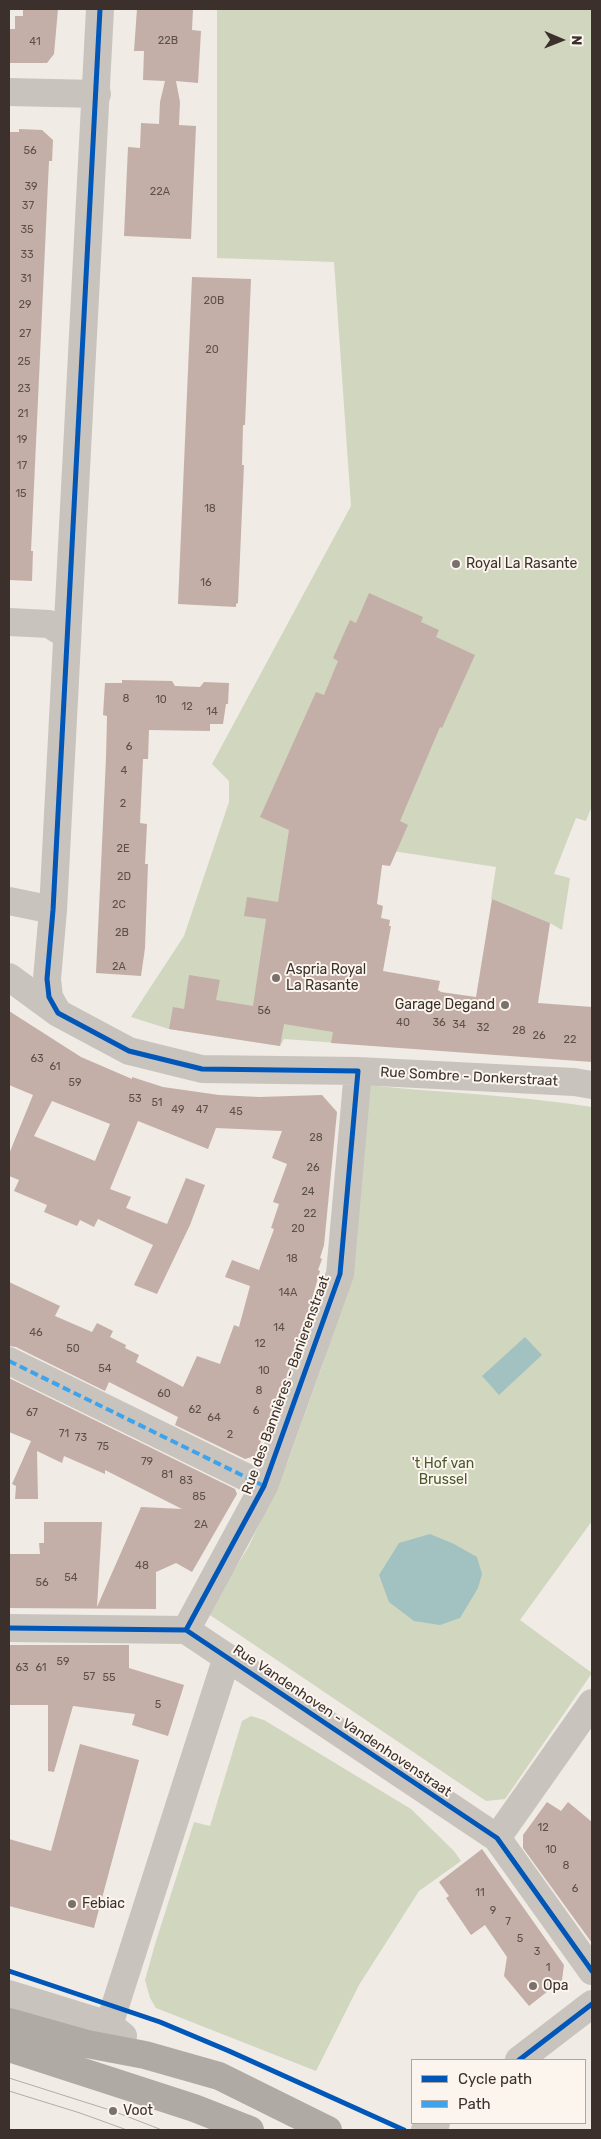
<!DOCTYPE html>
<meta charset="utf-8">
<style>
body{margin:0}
#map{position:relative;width:601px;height:2139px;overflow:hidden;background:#f0ebe5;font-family:Rubik,sans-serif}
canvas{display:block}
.frame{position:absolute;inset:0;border:10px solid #3b302b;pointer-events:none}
.legend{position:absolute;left:411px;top:2059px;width:175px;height:65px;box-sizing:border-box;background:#fbf5ee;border:1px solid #aea6a0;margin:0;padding:6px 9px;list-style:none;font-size:15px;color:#3b302b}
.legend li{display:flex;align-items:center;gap:10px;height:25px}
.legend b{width:25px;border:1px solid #aea6a0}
.north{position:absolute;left:536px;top:15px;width:50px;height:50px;-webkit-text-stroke:4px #fbf5ee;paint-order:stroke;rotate:91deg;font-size:14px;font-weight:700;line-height:20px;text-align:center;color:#3b302b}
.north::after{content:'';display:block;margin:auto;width:18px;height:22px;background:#3b302b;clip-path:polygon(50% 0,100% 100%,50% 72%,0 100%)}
</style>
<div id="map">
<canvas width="601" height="2139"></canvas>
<div class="frame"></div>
<ul class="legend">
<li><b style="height:6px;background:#0057b8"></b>Cycle path</li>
<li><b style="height:6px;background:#3fa3eb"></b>Path</li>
</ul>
<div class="north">N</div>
</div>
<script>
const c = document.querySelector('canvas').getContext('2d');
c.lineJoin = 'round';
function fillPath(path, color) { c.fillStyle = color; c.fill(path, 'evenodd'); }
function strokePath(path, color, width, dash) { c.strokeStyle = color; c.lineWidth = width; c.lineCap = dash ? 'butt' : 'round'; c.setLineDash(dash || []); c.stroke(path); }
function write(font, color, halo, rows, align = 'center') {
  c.font = font + ' Rubik,sans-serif'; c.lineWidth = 4; c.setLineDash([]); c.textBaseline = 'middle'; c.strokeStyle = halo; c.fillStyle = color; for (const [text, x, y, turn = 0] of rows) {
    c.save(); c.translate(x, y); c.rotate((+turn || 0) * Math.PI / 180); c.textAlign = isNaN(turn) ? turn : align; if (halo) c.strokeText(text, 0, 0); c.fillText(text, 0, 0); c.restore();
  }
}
const green = new Path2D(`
 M 217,9 L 592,9 L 592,806 L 586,821 L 576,818 L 554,874 L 570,878 L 562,930 L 550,923 L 491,899 L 496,867 L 386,850 L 382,865 L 352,1044 L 284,1039 L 280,1046 L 169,1029 L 131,1017 L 184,936 L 229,802 L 229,781 L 212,764 L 351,506 L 334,262 L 217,258 Z
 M 367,1085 C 442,1093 518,1095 592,1107 L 592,1521 L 520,1620 L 592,1673 L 505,1799 L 486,1801 L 207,1613 L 249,1546 L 288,1461 L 322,1366 L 342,1296 Z
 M 251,1716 L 264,1720 L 411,1809 L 454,1851 L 461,1861 L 419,1891 L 359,1985 L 316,2071 L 156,2008 L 150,1998 L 145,1980 L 156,1941 L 194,1822 L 210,1826 L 242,1721 Z`);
const water = new Path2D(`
 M 525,1337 L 542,1355 L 499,1395 L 482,1376 Z
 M 430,1534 L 454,1544 L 477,1557 L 482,1574 L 478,1588 L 460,1618 L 440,1625 L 414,1621 L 389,1602 L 379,1575 L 399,1543 Z`);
const building = new Path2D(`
 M 23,9 L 58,9 L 54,54 L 47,63 L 9,63 L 9,29 L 15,29 L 15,16 L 23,16 Z
 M 137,9 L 193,9 L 192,30 L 201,31 L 198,83 L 176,81 L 180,102 L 179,125 L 196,126 L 191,239 L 124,236 L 128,147 L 140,148 L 141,123 L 159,124 L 160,102 L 165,81 L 143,80 L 144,51 L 134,51 Z
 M 19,129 L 42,130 L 53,140 L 52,161 L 49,161 L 31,551 L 33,551 L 32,581 L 9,580 L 9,132 L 19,132 Z
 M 192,277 L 251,279 L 245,425 L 243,425 L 242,465 L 244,465 L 238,603 L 236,604 L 236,607 L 178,604 Z
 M 369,593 L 423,617 L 421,622 L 439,630 L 436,637 L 475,655 L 442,728 L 440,727 L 400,821 L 408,825 L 390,866 L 382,865 L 377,904 L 383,906 L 381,918 L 390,920 L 389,926 L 391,926 L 383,971 L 440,981 L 438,990 L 441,992 L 476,997 L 492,899 L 550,923 L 538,1003 L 592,1007 L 592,1062 L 331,1043 L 333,1032 L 284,1024 L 280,1046 L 169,1029 L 173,1007 L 184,1009 L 189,975 L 220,980 L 216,1000 L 253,1006 L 266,919 L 244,916 L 247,897 L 278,902 L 289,830 L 260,817 L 316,692 L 324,695 L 338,661 L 333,658 L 350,620 L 356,623 Z
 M 122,680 L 172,681 L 175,686 L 200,687 L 204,682 L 229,683 L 228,704 L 226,704 L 223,724 L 210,724 L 210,731 L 149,730 L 148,759 L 143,759 L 140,823 L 147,824 L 145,864 L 148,864 L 145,948 L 141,976 L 96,973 L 106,758 L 107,716 L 103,715 L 105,683 L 122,683 Z
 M 9,1011 L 81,1057 L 132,1079 L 132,1077 L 163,1087 L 219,1095 L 259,1097 L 322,1095 L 337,1112 L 324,1245 L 320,1258 L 322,1259 L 318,1270 L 320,1271 L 304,1327 L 280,1396 L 255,1456 L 245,1459 L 175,1425 L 178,1417 L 109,1382 L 105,1391 L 16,1347 L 9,1346 L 9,1282 L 60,1306 L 55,1316 L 92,1332 L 97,1323 L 113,1331 L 110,1337 L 126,1345 L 125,1348 L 139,1355 L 136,1362 L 183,1387 L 197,1356 L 220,1364 L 234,1325 L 239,1327 L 250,1286 L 225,1277 L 232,1260 L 259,1270 L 274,1229 L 271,1228 L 279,1204 L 273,1202 L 287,1164 L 272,1158 L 282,1131 L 216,1128 L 208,1149 L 138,1121 L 110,1189 L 131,1197 L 126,1208 L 167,1224 L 186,1178 L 205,1185 L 190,1225 L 157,1294 L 134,1285 L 153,1245 L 98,1219 L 94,1227 L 80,1220 L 77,1226 L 44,1212 L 47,1205 L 14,1191 L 19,1180 L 9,1176 L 9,1154 L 33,1095 L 9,1085 ZM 52,1101 L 110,1124 L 95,1161 L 34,1136 Z
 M 9,1378 L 235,1489 L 237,1494 L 192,1572 L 176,1563 L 156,1572 L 156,1609 L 9,1608 L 10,1554 L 40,1554 L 39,1543 L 44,1543 L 44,1522 L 102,1522 L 97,1607 L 141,1507 L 182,1509 L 105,1470 L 105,1474 L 64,1456 L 62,1463 L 37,1451 L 38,1499 L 15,1499 L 16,1486 L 12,1484 L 31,1441 L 9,1432 Z
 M 9,1645 L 129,1645 L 129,1668 L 184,1685 L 168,1736 L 132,1725 L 135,1714 L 73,1706 L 54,1772 L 48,1771 L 48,1705 L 9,1705 Z
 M 80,1744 L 139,1760 L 94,1928 L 9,1906 L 9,1839 L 51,1851 Z
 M 547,1802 L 561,1811 L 568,1802 L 592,1822 L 592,1943 L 523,1848 L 523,1835 Z
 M 482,1849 L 564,1965 L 562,1980 L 529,2006 L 504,1976 L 507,1957 L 485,1925 L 471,1935 L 446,1898 L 449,1896 L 439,1882 Z`);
const minor = new Path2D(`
 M 9,92 L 97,94
 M 9,622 L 49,624 L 67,635
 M 9,901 L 53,910
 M 9,977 L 58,1013 L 129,1051 L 202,1069 L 358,1071 L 574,1082 L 592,1085
 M 58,1013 L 49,997 L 47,979 L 53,910 L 100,9
 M 9,1361 L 264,1486
 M 9,1628 L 186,1630 L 497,1838 L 592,1971
 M 186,1630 L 264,1486 L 340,1274 L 358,1071
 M 497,1838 L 592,1703
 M 9,1994 L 109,2025 L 123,2036
 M 109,2025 L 227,1657
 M 519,2060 L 592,2004
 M 425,2130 L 436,2123`);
const highway = new Path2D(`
 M 9,2022 L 87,2044 L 145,2055 L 219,2076 L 328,2130
 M 9,2048 L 194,2108 L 250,2130`);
const tram = new Path2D(`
 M 9,2078 L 113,2111 L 162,2130
 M 9,2091 L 80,2113 L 127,2130`);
const quiet = new Path2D(`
 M 9,1361 L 264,1486`);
const cycleway = new Path2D(`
 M 100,9 L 53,910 L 47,979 L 49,997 L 58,1013 L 129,1051 L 202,1069 L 358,1071 L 340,1274 L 264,1486 L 186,1630
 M 9,1628 L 186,1630 L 497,1838 L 592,1971
 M 9,1971 L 160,2022 L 229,2051 L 404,2130
 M 519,2060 L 592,2004`);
const markers = [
 [456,564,5,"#7a716c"],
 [276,978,5,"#7a716c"],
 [505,1005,5,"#7a716c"],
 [72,1904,5,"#7a716c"],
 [533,1986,5,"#7a716c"],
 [113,2111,5,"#7a716c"]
];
const numberNames = [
 ["22B",168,41],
 ["41",35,42],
 ["56",30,151],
 ["39",31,187],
 ["22A",160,192],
 ["37",28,206],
 ["35",27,230],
 ["33",27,255],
 ["31",26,279],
 ["20B",214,301],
 ["29",25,305],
 ["27",25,334],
 ["20",212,350],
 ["25",24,362],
 ["23",24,389],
 ["21",23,414],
 ["19",22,440],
 ["17",22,466],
 ["15",21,494],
 ["18",210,509],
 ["16",206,583],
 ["8",126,699],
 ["10",161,700],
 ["12",187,707],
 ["14",212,712],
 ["6",129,747],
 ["4",124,771],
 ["2",123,804],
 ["2E",123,849],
 ["2D",124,877],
 ["2C",119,905],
 ["2B",122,933],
 ["2A",119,967],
 ["56",264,1011],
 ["40",403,1023],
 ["36",439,1023],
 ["34",459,1025],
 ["32",483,1028],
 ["28",519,1031],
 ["26",539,1036],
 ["22",570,1040],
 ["63",37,1059],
 ["61",55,1067],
 ["59",75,1083],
 ["53",135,1099],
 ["51",157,1103],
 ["49",178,1110],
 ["47",202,1110],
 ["45",236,1112],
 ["28",316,1138],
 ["26",313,1168],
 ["24",308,1192],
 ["22",310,1214],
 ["20",298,1229],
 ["18",292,1259],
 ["14A",288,1293],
 ["14",279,1328],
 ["46",36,1333],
 ["12",260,1344],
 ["50",73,1349],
 ["54",105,1369],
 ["10",264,1371],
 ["8",259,1391],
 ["60",164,1394],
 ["62",195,1410],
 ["6",256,1411],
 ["67",32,1413],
 ["64",214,1418],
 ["71",64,1434],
 ["2",230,1435],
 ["73",81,1438],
 ["75",103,1447],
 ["79",147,1462],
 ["81",167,1475],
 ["83",186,1481],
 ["85",199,1497],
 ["2A",201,1525],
 ["48",142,1566],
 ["54",71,1578],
 ["56",42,1583],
 ["59",63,1662],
 ["63",22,1668],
 ["61",41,1668],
 ["57",89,1677],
 ["55",109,1678],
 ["5",158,1705],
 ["12",543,1828],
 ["10",551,1850],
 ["8",566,1866],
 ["6",575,1889],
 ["11",480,1893],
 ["9",493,1911],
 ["7",508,1922],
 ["5",520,1939],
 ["3",537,1952],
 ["1",548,1968]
];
const poiNames = [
 ["Royal La Rasante",466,564],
 ["Aspria Royal",286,970],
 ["La Rasante",286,986],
 ["Garage Degand",495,1005,"right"],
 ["Febiac",82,1904],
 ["Opa",543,1986],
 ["Voot",123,2111]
];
const streetNames = [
 ["Rue Sombre - Donkerstraat",469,1077,3],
 ["Rue des Bannières - Banierenstraat",286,1385,-70],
 ["Rue Vandenhoven - Vandenhovenstraat",342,1721,34]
];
const parkNames = [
 ["'t Hof van",443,1464],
 ["Brussel",443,1480]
];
fillPath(green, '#d1d6bf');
fillPath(water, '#a1c2c1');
fillPath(building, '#c3afa7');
strokePath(minor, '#c9c3be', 28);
strokePath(highway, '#afaaa4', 28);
strokePath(tram, '#b1aca8', 1);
strokePath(quiet, '#3fa3eb', 4, [8, 4]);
strokePath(cycleway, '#0057b8', 5);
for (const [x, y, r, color] of markers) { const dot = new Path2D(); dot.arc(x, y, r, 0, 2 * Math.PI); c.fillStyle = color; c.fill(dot); strokePath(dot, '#fbf5ee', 2); }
write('11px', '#5d504a', null, numberNames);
write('14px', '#3b302b', '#fbf5ee', poiNames, 'left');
write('14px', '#3b302b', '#fbf5ee', streetNames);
write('14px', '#4a5a2e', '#fbf5ee', parkNames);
</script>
